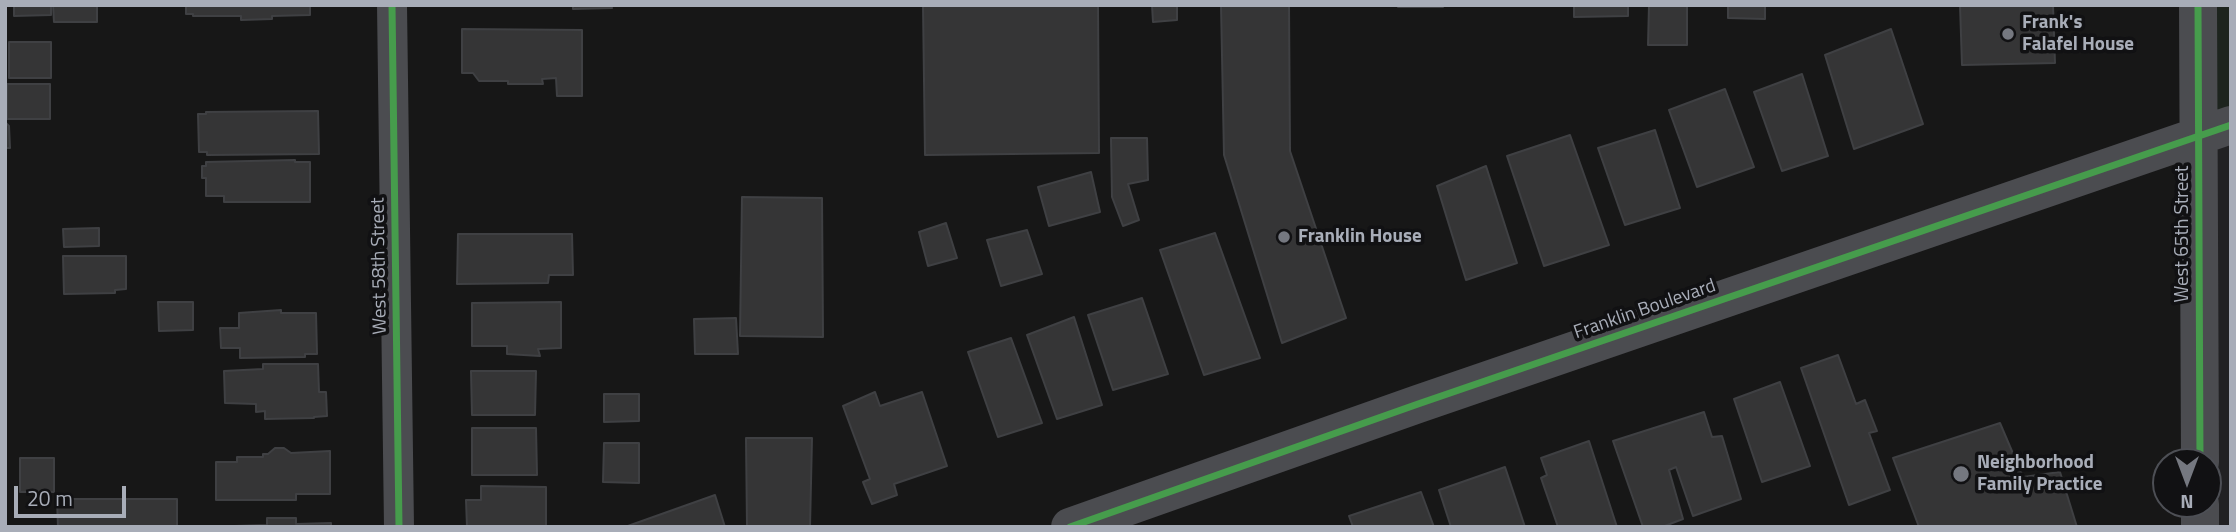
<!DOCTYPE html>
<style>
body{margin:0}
#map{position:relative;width:2236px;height:532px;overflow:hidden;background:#171717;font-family:"Titillium Web",sans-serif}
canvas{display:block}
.frame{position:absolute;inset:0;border:7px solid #a8adb8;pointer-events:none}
.north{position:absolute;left:2152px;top:448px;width:70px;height:70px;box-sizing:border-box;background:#111113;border:2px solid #4d4f55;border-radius:50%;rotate:180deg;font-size:19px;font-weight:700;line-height:28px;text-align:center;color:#a8adb8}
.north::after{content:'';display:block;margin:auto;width:24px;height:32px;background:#757880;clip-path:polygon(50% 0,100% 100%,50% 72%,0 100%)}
.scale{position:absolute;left:14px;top:486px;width:112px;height:32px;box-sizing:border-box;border:4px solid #a8adb8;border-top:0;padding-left:9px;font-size:21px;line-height:24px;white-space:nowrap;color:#a8adb8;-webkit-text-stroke:5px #111113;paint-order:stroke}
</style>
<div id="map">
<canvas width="2236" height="532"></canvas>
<div class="frame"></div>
<div class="north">N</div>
<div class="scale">20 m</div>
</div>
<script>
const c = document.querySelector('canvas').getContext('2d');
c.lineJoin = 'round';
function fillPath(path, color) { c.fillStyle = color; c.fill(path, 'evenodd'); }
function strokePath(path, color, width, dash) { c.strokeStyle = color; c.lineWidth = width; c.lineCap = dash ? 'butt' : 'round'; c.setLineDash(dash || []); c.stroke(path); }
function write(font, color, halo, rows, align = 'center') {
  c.font = font + ' "Titillium Web",sans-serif'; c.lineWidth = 7; c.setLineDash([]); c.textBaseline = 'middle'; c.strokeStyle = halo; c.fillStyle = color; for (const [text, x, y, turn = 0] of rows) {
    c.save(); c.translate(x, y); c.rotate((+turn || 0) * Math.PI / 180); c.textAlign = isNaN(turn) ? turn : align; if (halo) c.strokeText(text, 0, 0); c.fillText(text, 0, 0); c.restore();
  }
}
const built = new Path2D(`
 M 2231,125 L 2231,527 L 2201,527 L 2208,504 L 2208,462 L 2199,136 Z`);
const green = new Path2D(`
 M 2198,5 L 2231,5 L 2231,125 L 2199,136 Z`);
const building = new Path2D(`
 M 14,5 L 51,5 L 51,15 L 14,16 Z
 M 53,5 L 97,5 L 97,22 L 54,22 Z
 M 310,5 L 310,15 L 272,16 L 272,19 L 241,20 L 241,16 L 193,16 L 193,14 L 186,14 L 186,6 L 193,5 Z
 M 573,5 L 611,5 L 612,8 L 573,9 Z
 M 923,5 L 1098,5 L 1099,153 L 925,155 Z
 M 1152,5 L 1177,5 L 1177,20 L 1153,22 Z
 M 1221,5 L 1289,5 L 1290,151 L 1346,318 L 1282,343 L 1224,155 Z
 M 1398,5 L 1443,5 L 1443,7 L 1398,7 Z
 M 1574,5 L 1628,5 L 1628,16 L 1574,17 Z
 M 1649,5 L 1687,5 L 1687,45 L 1648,45 Z
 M 1728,5 L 1765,5 L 1765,19 L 1728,18 Z
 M 1960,5 L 2053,5 L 2055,63 L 1962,65 Z
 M 462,29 L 582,30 L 582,96 L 557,96 L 556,78 L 542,79 L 543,84 L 508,84 L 508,81 L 479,81 L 473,73 L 462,73 Z
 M 1891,29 L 1923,124 L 1854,149 L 1825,55 Z
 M 9,42 L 51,42 L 51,78 L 9,78 Z
 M 1802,74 L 1828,156 L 1782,171 L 1754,92 Z
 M 7,84 L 50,84 L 50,119 L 7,119 Z
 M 1725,89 L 1754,167 L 1697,187 L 1669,110 Z
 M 318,111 L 319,154 L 207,155 L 207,152 L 199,152 L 198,114 L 206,114 L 206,112 Z
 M 5,122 L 9,126 L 10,148 L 5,148 Z
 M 1655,130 L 1680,208 L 1625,225 L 1598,148 Z
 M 1570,135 L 1609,245 L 1544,266 L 1507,156 Z
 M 1111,138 L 1147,138 L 1148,180 L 1128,184 L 1139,220 L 1123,226 L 1112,197 Z
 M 295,160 L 295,162 L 310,162 L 310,202 L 224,202 L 224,196 L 206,196 L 206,178 L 202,178 L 202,166 L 206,166 L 206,162 Z
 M 1486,166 L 1517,263 L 1466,280 L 1437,186 Z
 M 1091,172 L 1100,212 L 1049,226 L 1038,187 Z
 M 742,197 L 822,198 L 823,337 L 740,336 Z
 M 946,223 L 957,258 L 928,266 L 919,232 Z
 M 99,228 L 99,246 L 64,247 L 63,229 Z
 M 1027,230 L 1042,274 L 1001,286 L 987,240 Z
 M 1215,233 L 1260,358 L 1204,375 L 1160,250 Z
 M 458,234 L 572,234 L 573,275 L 549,275 L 548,283 L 457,284 Z
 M 63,256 L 126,256 L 126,289 L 115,290 L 115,293 L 64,294 Z
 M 1142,298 L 1168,374 L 1113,390 L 1088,315 Z
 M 158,302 L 193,302 L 193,330 L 159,331 Z
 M 561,302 L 561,348 L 538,349 L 540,356 L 507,354 L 507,346 L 472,346 L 472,303 Z
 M 281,310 L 281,313 L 316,313 L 317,354 L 305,354 L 305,357 L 240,358 L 240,348 L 221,348 L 220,328 L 239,328 L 239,313 Z
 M 1074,317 L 1102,405 L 1057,419 L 1027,335 Z
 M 736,318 L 738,354 L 695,354 L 694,319 Z
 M 1011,338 L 1042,423 L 998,437 L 968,352 Z
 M 1838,355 L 1856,404 L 1865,400 L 1877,431 L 1869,433 L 1890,490 L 1849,505 L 1801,368 Z
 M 263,364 L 318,364 L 319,392 L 326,392 L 327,416 L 314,417 L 314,418 L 265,419 L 265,411 L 256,412 L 256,404 L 225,403 L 224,371 L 263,369 Z
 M 471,371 L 536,371 L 535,415 L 472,415 Z
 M 1780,382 L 1810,466 L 1762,482 L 1734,399 Z
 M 875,392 L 880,406 L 922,392 L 947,466 L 894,484 L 897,495 L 872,504 L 863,482 L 870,479 L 843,406 Z
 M 604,394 L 639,394 L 639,421 L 604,422 Z
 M 1704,412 L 1712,437 L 1722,436 L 1741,499 L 1693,516 L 1676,467 L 1669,470 L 1683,519 L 1662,527 L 1643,527 L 1613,441 Z
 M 2000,423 L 2023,477 L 2060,472 L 2077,527 L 1919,527 L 1893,458 Z
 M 472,428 L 536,428 L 537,475 L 472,475 Z
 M 746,438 L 812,438 L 810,527 L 747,527 Z
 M 1589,441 L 1617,527 L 1558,527 L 1541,478 L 1547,475 L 1541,458 Z
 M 604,443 L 639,443 L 639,483 L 603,482 Z
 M 275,448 L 284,448 L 291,453 L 330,451 L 330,494 L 296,494 L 296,500 L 216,500 L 216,462 L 237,462 L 237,457 L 263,457 L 263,454 L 268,454 Z
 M 20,458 L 54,458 L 54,492 L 20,492 Z
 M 1505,467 L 1525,527 L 1451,527 L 1439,490 Z
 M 481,486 L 546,487 L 546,526 L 467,527 L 466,500 L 481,500 Z
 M 1421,492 L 1434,527 L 1353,527 L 1349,516 Z
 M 715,495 L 725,527 L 625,527 Z
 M 57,499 L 177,499 L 177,527 L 58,527 Z
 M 267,518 L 296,518 L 296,524 L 331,523 L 331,527 L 202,527 L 267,525 Z`);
const minor = new Path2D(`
 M 392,5 L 399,527`);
const tertiary = new Path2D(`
 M 2198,5 L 2200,462
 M 2200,504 L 2200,527
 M 1070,527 L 1418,404 L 2231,125`);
const cycleway = new Path2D(`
 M 392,5 L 399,527
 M 2198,5 L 2200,462
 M 1070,527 L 1418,404 L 2231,125`);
const markers = [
 [2008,34,7,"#757880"],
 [1284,237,7,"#757880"],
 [1961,474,9,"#757880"]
];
const poiNames = [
 ["Frank's",2022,23],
 ["Falafel House",2022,45],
 ["Franklin House",1298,237],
 ["Neighborhood",1977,463],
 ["Family Practice",1977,485]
];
const streetNames = [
 ["West 65th Street",2183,234,-90],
 ["West 58th Street",380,266,-91],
 ["Franklin Boulevard",1645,310,-19]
];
fillPath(built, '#212123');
fillPath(green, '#1d241e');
fillPath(building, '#353536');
strokePath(building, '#3f4043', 2);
strokePath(minor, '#4b4c50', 30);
strokePath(tertiary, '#4b4c50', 38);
strokePath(cycleway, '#469c4c', 7);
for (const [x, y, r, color] of markers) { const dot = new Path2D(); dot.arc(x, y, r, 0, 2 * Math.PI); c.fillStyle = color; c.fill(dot); strokePath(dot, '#111113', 2.5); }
write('bold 19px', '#a8adb8', '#111113', poiNames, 'left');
write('19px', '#a8adb8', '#111113', streetNames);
</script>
